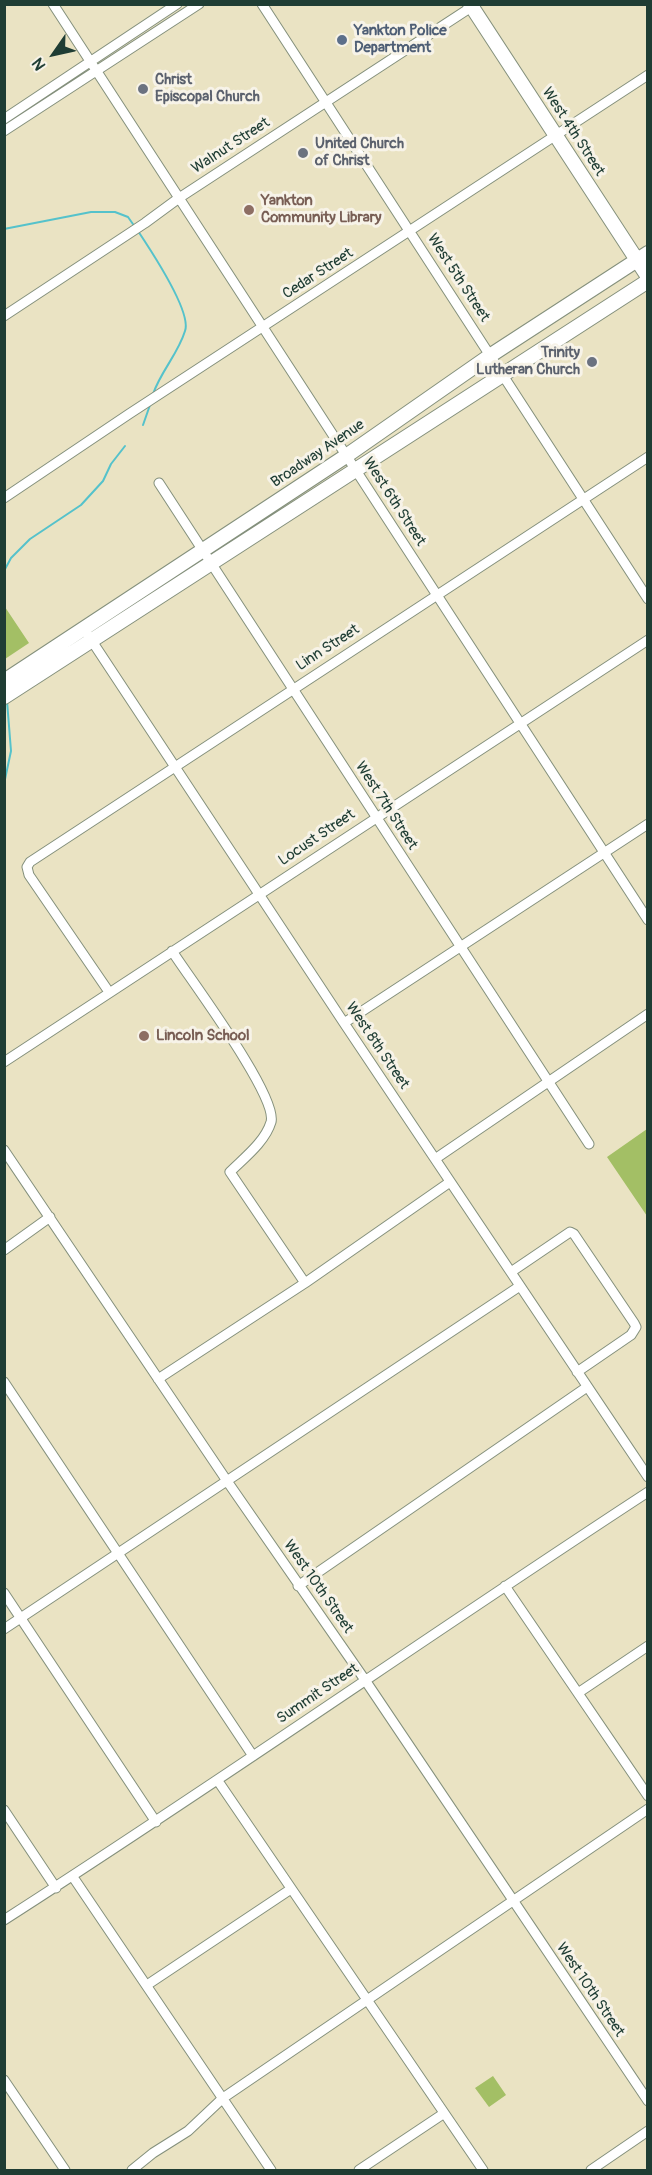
<!DOCTYPE html>
<style>
body{margin:0}
#map{position:relative;width:652px;height:2175px;overflow:hidden;background:#eae3c3;font-family:Pangolin,sans-serif}
canvas{display:block}
.frame{position:absolute;inset:0;border:6px solid #1f3d34;pointer-events:none}
.north{position:absolute;left:24px;top:24px;width:60px;height:60px;-webkit-text-stroke:4px #f7f3e8;paint-order:stroke;rotate:236deg;font-size:16px;font-weight:700;line-height:24px;text-align:center;color:#1f3d34}
.north::after{content:'';display:block;margin:auto;width:21px;height:27px;background:#1f3d34;clip-path:polygon(50% 0,100% 100%,50% 72%,0 100%)}
</style>
<div id="map">
<canvas width="652" height="2175"></canvas>
<div class="frame"></div>
<div class="north">N</div>
</div>
<script>
const g = document.querySelector('canvas').getContext('2d');
g.lineJoin = 'round';
function fill(path, color) { g.fillStyle = color; g.fill(path, 'evenodd'); }
function strokePath(path, color, width, dash) { g.strokeStyle = color; g.lineWidth = width; g.lineCap = dash ? 'butt' : 'round'; g.setLineDash(dash || []); g.stroke(path); }
function write(font, color, halo, rows, align = 'center') {
  g.font = font + ' Pangolin,sans-serif'; g.lineWidth = 6; g.setLineDash([]); g.textBaseline = 'middle'; g.strokeStyle = halo; g.fillStyle = color; for (const [text, x, y, turn = 0] of rows) {
    g.save(); g.translate(x, y); g.rotate((+turn || 0) * Math.PI / 180); g.textAlign = isNaN(turn) ? turn : align; if (halo) g.strokeText(text, 0, 0); g.fillText(text, 0, 0); g.restore();
  }
}
fill(new Path2D(`
 M5,607l24,36 -24,16h-1z
 M647,1129v87l-40,-59z
 M493,2076l13,19 -17,12 -14,-19z`), '#a3bf65');
strokePath(new Path2D(`
 M4,229l87,-17h24l13,5 7,10
 M138,231c12,18 54,81 47,100 -7,23 -24,40 -32,63
 M143,425l7,-20
 M4,571l7,-13 19,-19 51,-34 22,-24 8,-17 14,-18
 M4,784l7,-33 -4,-50`), '#55c2cb', 2);
const minor = new Path2D(`
 M53,4l595,916
 M262,4l386,595
 M4,119l173,-115
 M4,131l195,-127
 M4,316l141,-93 34,-25 297,-194
 M159,483l430,661
 M4,498l125,-84 519,-339
 M84,629l260,394 304,454
 M172,951c18,28 106,145 99,171 -6,20 -27,36 -41,50l75,111
 M109,992l-80,-117 -2,-8 3,-5 618,-405
 M344,1023l304,-199
 M4,1062l644,-422
 M4,1150l223,331 138,199 283,421
 M435,1159l213,-145
 M4,1250l46,-33
 M511,1272l59,-40 4,2 60,89 2,4 -5,8 -54,37
 M158,1379l147,-96 145,-101
 M4,1382l249,374
 M298,1586l289,-199
 M505,1586l143,210
 M4,1593l152,229
 M4,1629l516,-343
 M578,1693l70,-47
 M218,1781l265,389
 M4,1810l52,78
 M73,1877l198,293
 M4,1920c217,-139 428,-287 644,-428
 M147,1985l144,-96
 M4,2080l61,90
 M132,2170l21,-17 35,-22 35,-33 425,-289
 M359,2170l84,-56
 M591,2170l57,-39`);
const highway = new Path2D(`
 M470,4l178,273
 M4,681l342,-225 145,-101 157,-102
 M4,697l644,-416`);
strokePath(minor, '#84907c', 11);
strokePath(highway, '#84907c', 16);
strokePath(minor, '#fff', 9);
strokePath(highway, '#fff', 14);
for (const [x, y, r, color] of [
 [342,40,6,"#5c6f8a"],
 [143,89,6,"#6b7280"],
 [303,153,6,"#6b7280"],
 [249,210,6,"#8d6e63"],
 [592,362,6,"#6b7280"],
 [144,1036,6,"#8d6e63"]
]) { const dot = new Path2D(); dot.arc(x, y, r, 0, 2 * Math.PI); g.fillStyle = color; g.fill(dot); strokePath(dot, '#f7f3e8', 2); }
write('bold 15px', '#4e5e75', '#f7f3e8', [
 ["Yankton Police",354,31],
 ["Department",354,48]
], 'left');
write('bold 15px', '#5b616d', '#f7f3e8', [
 ["Christ",155,80],
 ["Episcopal Church",155,97],
 ["United Church",315,144],
 ["of Christ",315,161],
 ["Trinity",580,353,"right"],
 ["Lutheran Church",580,370,"right"]
], 'left');
write('15px', '#1f3d34', '#f7f3e8', [
 ["West 4th Street",573,132,57],
 ["Walnut Street",231,146,-33],
 ["Cedar Street",318,274,-33],
 ["West 5th Street",458,278,57],
 ["Broadway Avenue",318,454,-34],
 ["West 6th Street",394,502,57],
 ["Linn Street",328,648,-33],
 ["West 7th Street",386,806,57],
 ["Locust Street",317,838,-34],
 ["West 8th Street",377,1046,56],
 ["West 10th Street",318,1587,55],
 ["Summit Street",318,1694,-34],
 ["West 10th Street",590,1990,56]
]);
write('bold 15px', '#785e54', '#f7f3e8', [
 ["Yankton",261,201],
 ["Community Library",261,218],
 ["Lincoln School",156,1036]
], 'left');
</script>
